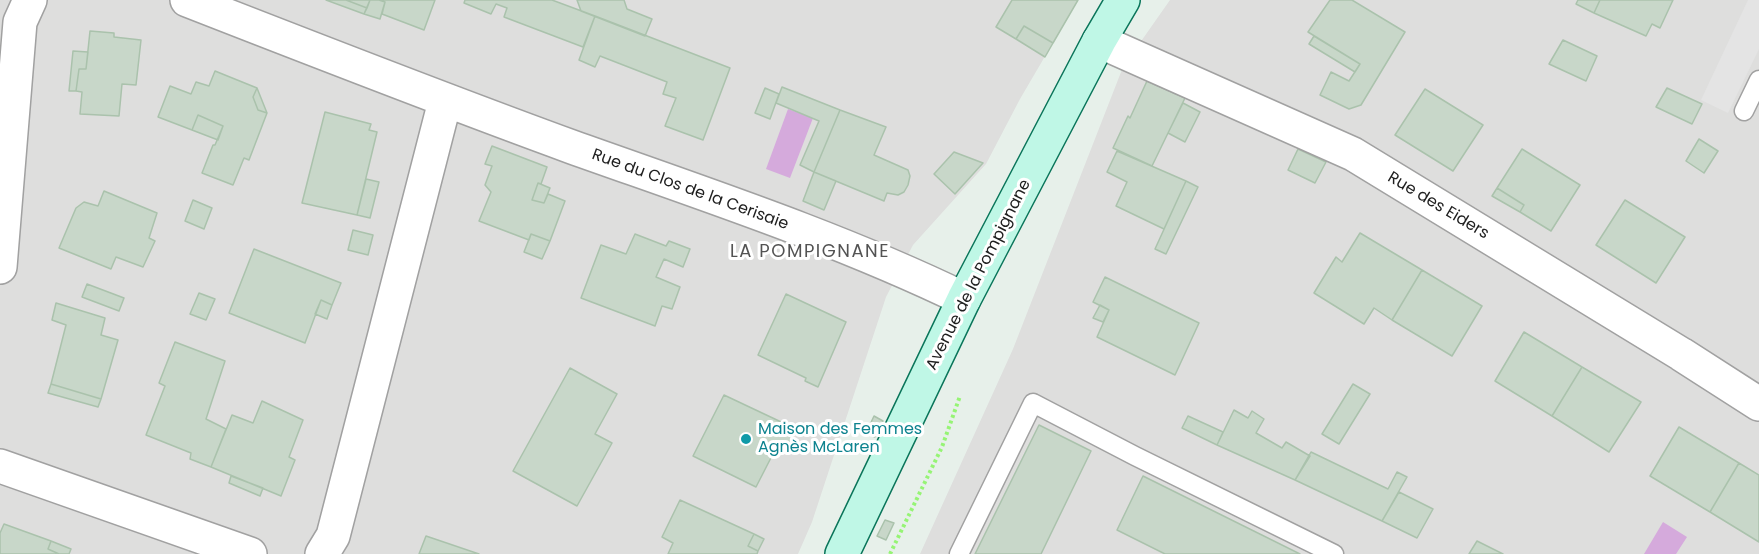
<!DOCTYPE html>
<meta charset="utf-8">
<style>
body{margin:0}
canvas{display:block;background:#e7f0ea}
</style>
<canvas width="1759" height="554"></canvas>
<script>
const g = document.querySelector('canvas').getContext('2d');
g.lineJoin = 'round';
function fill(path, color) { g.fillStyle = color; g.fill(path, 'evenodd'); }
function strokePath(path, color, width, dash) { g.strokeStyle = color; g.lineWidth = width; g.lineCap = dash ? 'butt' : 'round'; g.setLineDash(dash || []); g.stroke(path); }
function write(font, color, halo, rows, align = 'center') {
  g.font = font + ' Poppins,sans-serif'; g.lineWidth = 6; g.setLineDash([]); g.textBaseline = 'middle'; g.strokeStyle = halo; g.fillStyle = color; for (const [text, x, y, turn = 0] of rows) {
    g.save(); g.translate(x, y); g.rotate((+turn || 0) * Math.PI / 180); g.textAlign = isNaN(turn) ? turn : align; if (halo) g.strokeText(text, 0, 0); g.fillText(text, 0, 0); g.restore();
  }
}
fill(new Path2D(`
 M0,0h1078l-58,99 -34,65 -73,81 -27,52 -74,225 -14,32h-798z
 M1170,0h589v554h-839l93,-205 110,-282z`), '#dededd');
fill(new Path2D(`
 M1748,0h11v49l-31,64 -27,-13z`), '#e4e4e4');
fill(new Path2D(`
 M788,109l25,9 -23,60 -24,-9z
 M1663,522l24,15 -11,17h-32z`), '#d5aadc');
const building = new Path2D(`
 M326,0h20l21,8 -3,6z
 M346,0h24l-3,8z
 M370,0h9l6,2 -5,17 -16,-5z
 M379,0h56l-11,30 -42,-16 3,-12z
 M465,0h87l43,16 -12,31 -79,-30 3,-9 -11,-4 -5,10 -27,-11z
 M577,0h47l3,9 25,10 -7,17 -64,-25z
 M1012,0h66l-25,43 -29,-17 -8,13 -20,-12z
 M1330,0h22l53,32 -44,73 -12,4 -29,-14 11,-23 18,9 11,-17 -52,-32z
 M1578,0h22l-6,13 -18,-9z
 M1600,0h73l-13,28 -8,-4 -6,12 -52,-23z
 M595,16l135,52 -27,72 -38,-14 11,-28 -13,-4 4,-12 -67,-26 -5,11 -16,-7z
 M1024,26l29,17 -8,14 -29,-18z
 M90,31l24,2v4l27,3 -5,45 -14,-1 -3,32 -39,-2 2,-22 -6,-1 3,-22h7z
 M1314,36l46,28 -5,8 -46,-28z
 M1563,40l34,16 -11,25 -37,-17z
 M73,51l15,1 -2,17h-7l-3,22h-7z
 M215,71l42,17 -4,9 5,13 9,3 -18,47 -5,-2 -11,27 -31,-12 11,-28h2l8,-19 -25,-11 -6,15 -34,-13 12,-31 21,8 5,-12 13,4z
 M1147,81l38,17 -33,68 -39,-18 15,-32 2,2z
 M782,87l58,23 -26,62 -14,-7 19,-44 -43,-18z
 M257,88l10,25 -9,-3 -5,-13z
 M765,88l14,6 -9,25 -15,-6z
 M1667,88l35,16 -10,20 -36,-17z
 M1425,89l58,36 -30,46 -58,-36z
 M1183,103l17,9 -15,30 -17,-9z
 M840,110l46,17 -12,28 34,15 2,6 -2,9 -4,7 -6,3 -11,-2 -3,8 -70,-29z
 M325,112l46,12 -2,6 8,2 -20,83 -55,-12z
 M198,115l25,11 -5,14 -26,-10z
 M1699,139l19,12 -14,22 -18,-12z
 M492,146l55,21 -6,17 -3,-1 -6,17 12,3 4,-9 17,7 -15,40 -19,-7 -2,6 -50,-19 12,-29 -6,-7 7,-19 -7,-2z
 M1298,149l28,13 -11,21 -27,-13z
 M1522,149l58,36 -29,46 -31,-19 4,-7 -27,-17z
 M1117,151l69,30 -22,48 -48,-23 11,-24 -20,-10z
 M954,152l29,11 -28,31 -21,-20z
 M814,172l22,9 -12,29 -21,-9z
 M366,179l13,3 -9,36 -13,-3z
 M1186,181l12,6 -32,67 -11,-5z
 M538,183l12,5 -6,15 -12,-3z
 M1497,188l27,17 -4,7 -28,-16z
 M104,191l53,22 -8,25 6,3 -12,26 -27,-10 -5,12 -52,-21 17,-40 8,-6 14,4z
 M193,200l19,8 -8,21 -19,-8z
 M1625,200l60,37 -29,46 -60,-38z
 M353,230l20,5 -5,20 -20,-5z
 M1360,233l62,37 -30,50 -18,-12 -10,16 -50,-31 22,-36 6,5z
 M531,234l19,7 -8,18 -18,-7z
 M635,234l31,12 3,-5 21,8 -7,18 -19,-8 -8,18 24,10 -8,22 -10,-3 -7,20 -74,-28 20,-53 25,9z
 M254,249l87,34 -9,22 -11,-5 -16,43 -76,-30z
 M1422,270l60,36 -30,50 -60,-36z
 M1105,277l94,46 -24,52 -78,-38 12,-27 -16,-8z
 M87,284l37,14 -5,13 -37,-14z
 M199,293l16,6 -9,21 -16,-6z
 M786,294l60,28 -28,65 -13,-6 1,-3 -48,-23z
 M321,300l11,5 -5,14 -12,-5z
 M56,303l49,15 -4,17 17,5 -17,59 -50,-15 15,-59 -14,-5z
 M1100,305l9,5 -6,12 -10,-4z
 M1524,332l58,35 -30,49 -57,-35z
 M175,342l50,19 -19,58 20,10 -15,38 -21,-8 1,-6 -45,-18 19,-49 -6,-3z
 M1582,367l59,35 -32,50 -57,-36z
 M570,368l47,26 -22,40 17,9 -35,63 -64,-35z
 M51,384l50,15 -3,8 -50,-14z
 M1353,384l17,10 -31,50 -17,-10z
 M724,395l72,34 -11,24 -9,-5 -20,39 -63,-31z
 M262,401l41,19 -14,37 6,3 -14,36 -70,-29 21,-52 21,8z
 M1234,410l14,8 4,-7 12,8 -8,14 26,15 4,-6 24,14 -15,24 -78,-35z
 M874,416l9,5 -8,16 -9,-4z
 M1188,416l35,16 -6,13 -35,-17z
 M1039,425l52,26 -50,103h-66z
 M1679,427l60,36 -29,49 -60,-36z
 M1311,452l77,37 9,-17 10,5 -25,44 -87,-41z
 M1739,463l20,12v67l-49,-30z
 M231,476l32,12 -3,8 -31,-13z
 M1143,476l157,78h-135l-48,-24z
 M1399,492l34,17 -16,29 -35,-17z
 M680,500l74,34 -6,12 10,5 -1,3h-89l5,-11 -11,-6z
 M885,520l9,3 -8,17 -9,-4z
 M4,524l47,17 -3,8 11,5h-59v-21z
 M754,534l10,5 -6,12 -10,-5z
 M426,536l53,18h-60z
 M51,541l20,8 -2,5h-10l-11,-5z
 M1477,541l26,13h-34z`);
fill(building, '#c8d7c9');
strokePath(building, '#aac2ac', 1.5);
const lane = new Path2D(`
 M1744,111l15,-31
 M959,554l74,-151 102,53 199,98`);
const street = new Path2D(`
 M187,0c128,50 256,100 385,147 132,47 266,91 392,152
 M1099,41l254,113 328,200 78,50
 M0,267l20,-245 10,-22
 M0,466l250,88
 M322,554l11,-18 112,-435`);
const secondary = new Path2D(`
 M842,554l122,-255 135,-258 24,-41`);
strokePath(lane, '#a1a1a1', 21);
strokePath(street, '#a1a1a1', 36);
strokePath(secondary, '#0a755a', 36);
strokePath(new Path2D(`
 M890,554l52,-107 18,-51`), '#96f475', 4, [3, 3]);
strokePath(lane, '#fff', 18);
strokePath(street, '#fff', 33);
strokePath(secondary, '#bff7e6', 33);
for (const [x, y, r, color] of [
 [746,439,6,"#0f9aa8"]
]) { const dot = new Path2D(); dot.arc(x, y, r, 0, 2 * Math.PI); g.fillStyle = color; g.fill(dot); strokePath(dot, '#fff', 2); }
write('16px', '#202020', '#fff', [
 ["Rue du Clos de la Cerisaie",690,190,20],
 ["Rue des Eiders",1438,206,31],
 ["Avenue de la Pompignane",979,275,-63]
]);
write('16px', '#0d838f', '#fff', [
 ["Maison des Femmes",758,430],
 ["Agnès McLaren",758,448]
], 'left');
g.letterSpacing = '1.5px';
write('18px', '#535353', '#fff', [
 ["LA POMPIGNANE",810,252]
]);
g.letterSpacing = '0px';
</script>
